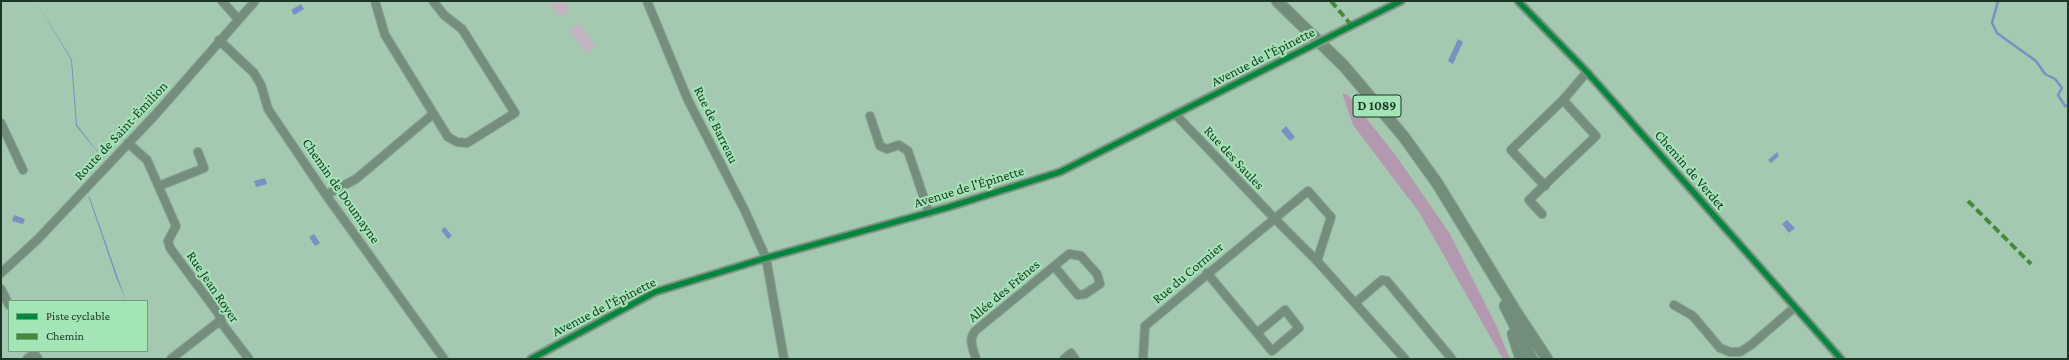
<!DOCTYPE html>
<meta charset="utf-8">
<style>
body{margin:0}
#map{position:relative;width:2069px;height:360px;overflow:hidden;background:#a5c9b0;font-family:"Crimson Pro",serif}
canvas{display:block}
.frame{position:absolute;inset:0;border:2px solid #1b3624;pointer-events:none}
.legend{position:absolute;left:8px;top:300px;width:140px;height:52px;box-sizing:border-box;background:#a3e5b6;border:1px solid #6d9f7c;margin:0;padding:5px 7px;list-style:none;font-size:12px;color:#1b3624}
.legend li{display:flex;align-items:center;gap:8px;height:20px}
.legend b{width:20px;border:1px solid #6d9f7c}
</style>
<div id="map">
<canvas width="2069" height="360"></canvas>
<div class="frame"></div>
<ul class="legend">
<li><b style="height:5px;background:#00873e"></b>Piste cyclable</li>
<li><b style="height:5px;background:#438b3b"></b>Chemin</li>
</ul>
</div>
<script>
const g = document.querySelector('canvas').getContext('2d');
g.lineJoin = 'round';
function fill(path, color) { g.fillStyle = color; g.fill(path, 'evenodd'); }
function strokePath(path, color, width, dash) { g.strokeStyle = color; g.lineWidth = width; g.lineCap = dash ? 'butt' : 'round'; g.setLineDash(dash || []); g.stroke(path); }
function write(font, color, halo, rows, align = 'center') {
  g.font = font + ' "Crimson Pro",serif'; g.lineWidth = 4; g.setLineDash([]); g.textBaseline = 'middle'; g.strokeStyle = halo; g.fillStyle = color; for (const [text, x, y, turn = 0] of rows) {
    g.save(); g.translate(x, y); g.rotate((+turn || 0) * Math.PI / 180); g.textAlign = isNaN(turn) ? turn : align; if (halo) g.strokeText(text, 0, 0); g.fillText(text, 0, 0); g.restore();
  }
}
fill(new Path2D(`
 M548,1h16l6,8 -10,8z
 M580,23l16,23 -10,7 -16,-22z`), '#c2b4c1');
fill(new Path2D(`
 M1342,93l6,2 49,62 53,77 47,93 13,32h-7l-84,-147 -66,-87z`), '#b299af');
fill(new Path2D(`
 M36,1l36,59 5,65 27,35 -28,-34 -5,-66z
 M301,4l3,5 -10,6 -3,-5z
 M1458,39l5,3 -10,22 -5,-3z
 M1286,126l9,11 -5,4 -9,-10z
 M1777,152l2,4 -8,7 -3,-3z
 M265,178l2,6 -11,3 -2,-6z
 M88,195l2,3 36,103 -10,-24z
 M14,215l11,4 -2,5 -11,-3z
 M1787,220l8,8 -6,5 -7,-9z
 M445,227l7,9 -4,3 -7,-9z
 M314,234l6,9 -5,3 -6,-9z`), '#7a90c2');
strokePath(new Path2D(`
 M1998,1l-6,22 5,10 39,28 9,13 10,5 7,9 -4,7 7,11 3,-1`), '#7a90c2', 2.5);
const minor = new Path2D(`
 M222,1l16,18
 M375,1l10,34 63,102 9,5 10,1 48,-30 -53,-84 -18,-14 -11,-14
 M647,1l41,99 57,111 21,47 18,101
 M1518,1l69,71 254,287
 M1347,28l54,-27
 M219,40l35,33 7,12 7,24 58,86 118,164
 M1176,115l98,103 43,43 88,98
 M870,116l10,30 7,3 12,-4 9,6 21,62
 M1,123l22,47
 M128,143l19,17 29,66 -8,15 2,7 48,65 5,12 26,34
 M159,186l45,-18 -6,-16
 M1545,186l-34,-36 52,-50 24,-28
 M326,195l30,-16 77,-65
 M1542,214l-13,-14 67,-64 -33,-36
 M1,273l37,-34 118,-125 99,-113
 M1207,273l65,78 27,-23 -14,-18 -28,23
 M1,289l8,16
 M1355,303l27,-23 5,1 65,78
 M1674,305l19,11 27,32 10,4h10l11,-7 44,-38
 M33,351l5,8
 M27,359l7,-6
 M171,359l50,-39
 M531,359l124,-67 111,-34 183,-51 111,-35 247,-124
 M976,359c-3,-11 -8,-19 -1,-28l94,-77 12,2 16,18 3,10 -15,10 -7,1 -24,-29
 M1064,359l7,-6 4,6
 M1143,359l2,-33 163,-135 23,26 -14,44`);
const highway = new Path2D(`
 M1277,1l67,65 60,71 33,46 79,129 31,47
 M1505,306l27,53
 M1513,334l8,25`);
strokePath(minor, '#89a692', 10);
strokePath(highway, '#89a692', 13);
strokePath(minor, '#758d7d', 8);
strokePath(highway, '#728d7a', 11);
const minorBridge = new Path2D(`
 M1307,48l40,-20`);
strokePath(minorBridge, '#89a692', 10, []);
strokePath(minorBridge, '#758d7d', 8);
strokePath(new Path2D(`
 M1331,1l21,25
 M1968,201l63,63`), '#438b3b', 4, [8, 4]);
strokePath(new Path2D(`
 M1518,1l69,71 254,287
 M531,359l124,-67 111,-34 183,-51 111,-35 341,-171`), '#00873e', 5);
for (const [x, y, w] of [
 [1377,106,48]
]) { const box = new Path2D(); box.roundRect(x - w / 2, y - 11, w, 22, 3); g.fillStyle = '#a3e5b6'; g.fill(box); strokePath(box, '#1b3624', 1); }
write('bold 13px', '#1b3624', null, [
 ["D 1089",1377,106]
]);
write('14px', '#1b3624', '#a3e5b6', [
 ["Avenue de l'Épinette",1263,57,-27],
 ["Rue de Barreau",716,125,64],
 ["Route de Saint-Émilion",121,131,-47],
 ["Rue des Saules",1234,158,47],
 ["Chemin de Verdet",1690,170,49],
 ["Avenue de l'Épinette",969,187,-17],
 ["Chemin de Doumayne",341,191,55],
 ["Rue du Cormier",1188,273,-40],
 ["Rue Jean Royer",213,287,56],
 ["Allée des Frênes",1004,291,-40],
 ["Avenue de l'Épinette",604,307,-27]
]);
</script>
